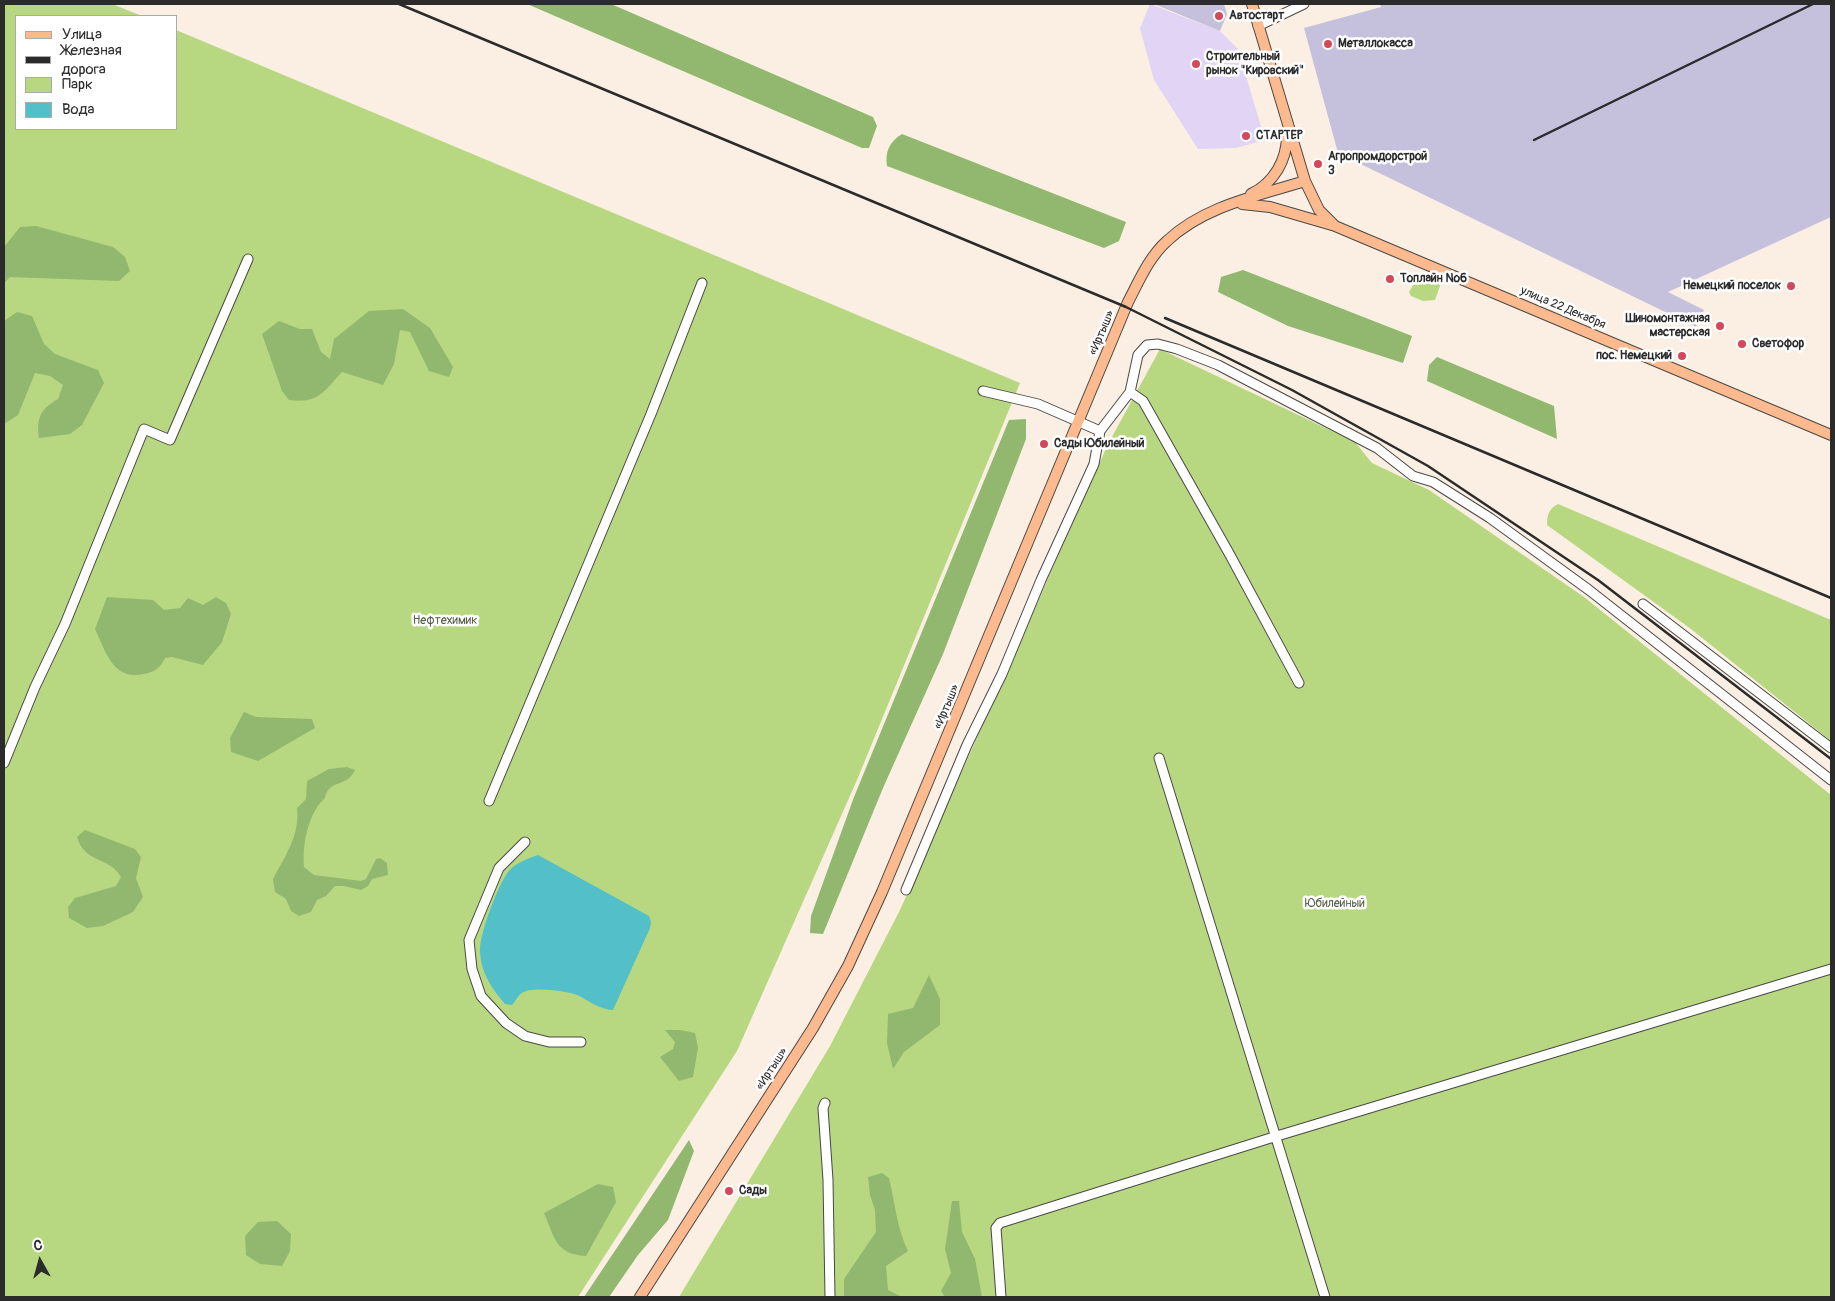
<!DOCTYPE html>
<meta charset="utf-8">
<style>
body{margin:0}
#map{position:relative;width:1835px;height:1301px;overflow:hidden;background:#faefe2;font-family:Pangolin,sans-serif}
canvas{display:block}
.frame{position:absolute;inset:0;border:5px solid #2b2b2b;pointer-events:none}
.legend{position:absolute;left:15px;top:15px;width:162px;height:115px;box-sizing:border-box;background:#fff;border:1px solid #aaa;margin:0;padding:6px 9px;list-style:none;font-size:15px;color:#2b2b2b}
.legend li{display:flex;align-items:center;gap:10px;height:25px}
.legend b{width:25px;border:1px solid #aaa}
.north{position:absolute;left:15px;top:1236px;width:50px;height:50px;-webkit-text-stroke:4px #fff;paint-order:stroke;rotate:353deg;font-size:14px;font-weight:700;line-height:20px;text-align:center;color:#2b2b2b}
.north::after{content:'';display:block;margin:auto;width:18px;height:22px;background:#2b2b2b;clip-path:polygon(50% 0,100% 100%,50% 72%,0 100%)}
</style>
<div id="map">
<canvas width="1835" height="1301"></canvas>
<div class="frame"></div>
<ul class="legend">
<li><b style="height:6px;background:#fcba8e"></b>Улица</li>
<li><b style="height:6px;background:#2b2b2b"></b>Железная дорога</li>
<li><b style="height:14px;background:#b7d880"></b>Парк</li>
<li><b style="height:14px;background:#52bfc9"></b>Вода</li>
</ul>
<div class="north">С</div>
</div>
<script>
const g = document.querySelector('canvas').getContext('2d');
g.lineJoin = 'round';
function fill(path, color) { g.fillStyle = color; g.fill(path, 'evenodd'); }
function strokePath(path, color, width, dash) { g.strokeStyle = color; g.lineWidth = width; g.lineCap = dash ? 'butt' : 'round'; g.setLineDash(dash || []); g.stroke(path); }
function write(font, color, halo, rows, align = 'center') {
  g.font = font + ' Pangolin,sans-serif'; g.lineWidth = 5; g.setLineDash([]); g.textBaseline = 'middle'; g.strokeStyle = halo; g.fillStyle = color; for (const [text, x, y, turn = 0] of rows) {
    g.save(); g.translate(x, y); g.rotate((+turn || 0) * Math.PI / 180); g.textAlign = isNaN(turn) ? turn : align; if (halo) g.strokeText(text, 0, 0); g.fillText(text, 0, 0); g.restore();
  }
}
fill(new Path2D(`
 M1150,4l70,27 18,18 27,91 -29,8 -38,1 -44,-69 -14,-52z`), '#e1d4f4');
fill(new Path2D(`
 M1154,4h70l3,10 -7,17z
 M1380,4h451v213l-163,75 36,18 -8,17 -358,-174 -34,-125 77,-21z`), '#c5c0db');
fill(new Path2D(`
 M4,4h108l30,12h-126v113h160v-99l844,353 -163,397 -120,271 -159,246h-574z
 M1425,276l10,1 5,9 -5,14 -12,1 -12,-5 -2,-4 6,-10z
 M1160,349l195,93 17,21 57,27 155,107 247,198v502h-1152l151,-251 70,-136 208,-466z
 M1558,504l273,116v121l-140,-112 -144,-104c0,-11 2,-16 11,-21z`), '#b7d880');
fill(new Path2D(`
 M527,4h84l262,113 4,9 -8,22h-7z
 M902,134l224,88 -7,19 -15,7 -217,-82c-2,-14 2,-24 15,-32z
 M36,226l77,21 12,10 5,14 -11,10 -109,-4 -6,6v-36l16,-20z
 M1243,270l169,66 -9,27 -115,-37 -70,-34 3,-15z
 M403,309l27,19 23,39 -4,10 -20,-6 -19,-39 -10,-2 -6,34 -11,21 -41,-13c-18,19 -23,32 -53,28l-7,-9 -20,-57 17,-13 21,8h12l9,23 9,7 4,-20 35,-28z
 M17,312l15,4 12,28 11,10 43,16 6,13 -22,42 -12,9 -31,4c-3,-21 2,-29 19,-39l5,-14 -13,-9 -15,-3 -17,42 -14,9v-103z
 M1437,357l117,49 3,33 -130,-58 2,-16z
 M1026,419v20l-83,215 -60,134 -60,146 -13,-1 1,-17 43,-119 155,-377z
 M107,597l46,3 11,10 16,-2 8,-10 15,7 13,-8 10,6 5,11 -9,28 -19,23 -31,-8 -7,1c-5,10 -10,14 -21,16 -31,7 -38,-22 -49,-45z
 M244,712l12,5 56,2 3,9 -57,33 -27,-9 -1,-14z
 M347,767l8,3c-8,18 -27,9 -30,28 -17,15 -23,47 -21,69l10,8 47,6 5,-2 10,-20 4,-1 7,5 1,12 -16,4 -4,7 -7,4 -17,-4h-9l-9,10 -9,4 -6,12 -12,4 -8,-5 -5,-12 -11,-7 -2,-13c12,-23 27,-43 24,-71l9,-9 1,-18 22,-12z
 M85,830l50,19 6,8 -5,21 7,19 -10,15 -30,14 -16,2 -18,-10 -1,-11 7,-9 41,-12 5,-9c-12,-21 -36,-13 -44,-40z
 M929,975l11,24v26l-36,27 -11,17 -6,-26 1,-29 25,-6z
 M665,1030h16l14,3 3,15 -5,29 -14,4 -19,-24 13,-8 2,-7z
 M689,1140l5,11 -26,69 -30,35 -29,42h-25z
 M882,1173l7,5c6,25 8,51 19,73l-22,15 2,24 14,7h-58v-18l32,-47 -1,-22 -5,-15 -2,-18z
 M598,1184l15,3 3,15 -30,54c-31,-2 -31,-18 -42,-43z
 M952,1201h7l3,31 13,27 7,38h-37l-4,-6 10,-18 -6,-24z
 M277,1221l14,13 -1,17 -8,15 -22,-2 -14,-9 -1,-19 13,-14z`), '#91b86e');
fill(new Path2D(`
 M538,855l111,61 2,6 -1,6 -37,82c-13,0 -25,-10 -36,-15 -10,-4 -46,-9 -55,-2 -4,2 -7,9 -10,12l-7,-1c-13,-15 -24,-31 -25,-52 -1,-17 17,-65 28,-80 7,-9 19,-13 30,-17z`), '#52bfc9');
const minor = new Path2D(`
 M1258,26l46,-22
 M983,391l55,13 62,27
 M1130,392l13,9 87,154 69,128
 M1643,604l188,144
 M1159,758l166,539
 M4,763l31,-76 30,-63 79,-195 26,11 78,-181
 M489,801l162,-387 51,-131
 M525,842l-26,26 -30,72 3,29 9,27 25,27 19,13 24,6h32
 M906,890l61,-145 35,-71 39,-94 53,-116 6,-33 30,-39 8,-37 9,-10 11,-1 19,5 41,16 159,83 36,28 20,6 57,36 99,72 242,190
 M825,1103l-2,5 5,72 2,117
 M1001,1297l-5,-69 4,-5 277,-87 554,-167`);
const major = new Path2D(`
 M1252,4l53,177 14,29 16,16 496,209
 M1251,194c23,-11 36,-34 36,-59
 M1242,204l28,3 62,18
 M640,1297l173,-269 35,-62 34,-74 246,-590c11,-21 21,-45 39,-61 37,-35 90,-45 138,-60`);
strokePath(minor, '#4a4846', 11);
strokePath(major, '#4a4846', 12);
strokePath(minor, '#fff', 9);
strokePath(major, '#fcba8e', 10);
strokePath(new Path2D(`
 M399,4l727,303 166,83 136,76 170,114 233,179
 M1534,140l279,-136
 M1165,318l666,280`), '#2b2b2b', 2.5);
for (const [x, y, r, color] of [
 [1219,16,5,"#d1495b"],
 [1328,44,5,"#d1495b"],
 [1196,64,5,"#d1495b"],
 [1246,136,5,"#d1495b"],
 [1318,164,5,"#d1495b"],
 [1390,279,5,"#d1495b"],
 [1791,286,5,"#d1495b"],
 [1720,326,5,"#d1495b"],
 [1742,344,5,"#d1495b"],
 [1682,356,5,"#d1495b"],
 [1044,444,5,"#d1495b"],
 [729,1191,5,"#d1495b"]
]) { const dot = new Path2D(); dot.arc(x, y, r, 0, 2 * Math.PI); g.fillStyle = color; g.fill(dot); strokePath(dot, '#fff', 2); }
write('bold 12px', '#2b2b2b', '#fff', [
 ["Автостарт",1229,16],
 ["Металлокасса",1338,44],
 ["Строительный",1206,57],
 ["рынок \"Кировский\"",1206,71],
 ["СТАРТЕР",1256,136],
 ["Агропромдорстрой",1328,157],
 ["3",1328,171],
 ["Топлайн №6",1400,279],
 ["Немецкий поселок",1781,286,"right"],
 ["Шиномонтажная",1710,319,"right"],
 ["мастерская",1710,333,"right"],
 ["Светофор",1752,344],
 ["пос. Немецкий",1672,356,"right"],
 ["Сады Юбилейный",1054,444],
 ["Сады",739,1191]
], 'left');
write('12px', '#2b2b2b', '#fff', [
 ["улица 22 Декабря",1563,308,23],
 ["«Иртыш»",1102,333,-67],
 ["«Иртыш»",947,707,-67],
 ["«Иртыш»",772,1069,-57]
]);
write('12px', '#555f44', '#fff', [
 ["Нефтехимик",445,621],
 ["Юбилейный",1335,904]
]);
</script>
